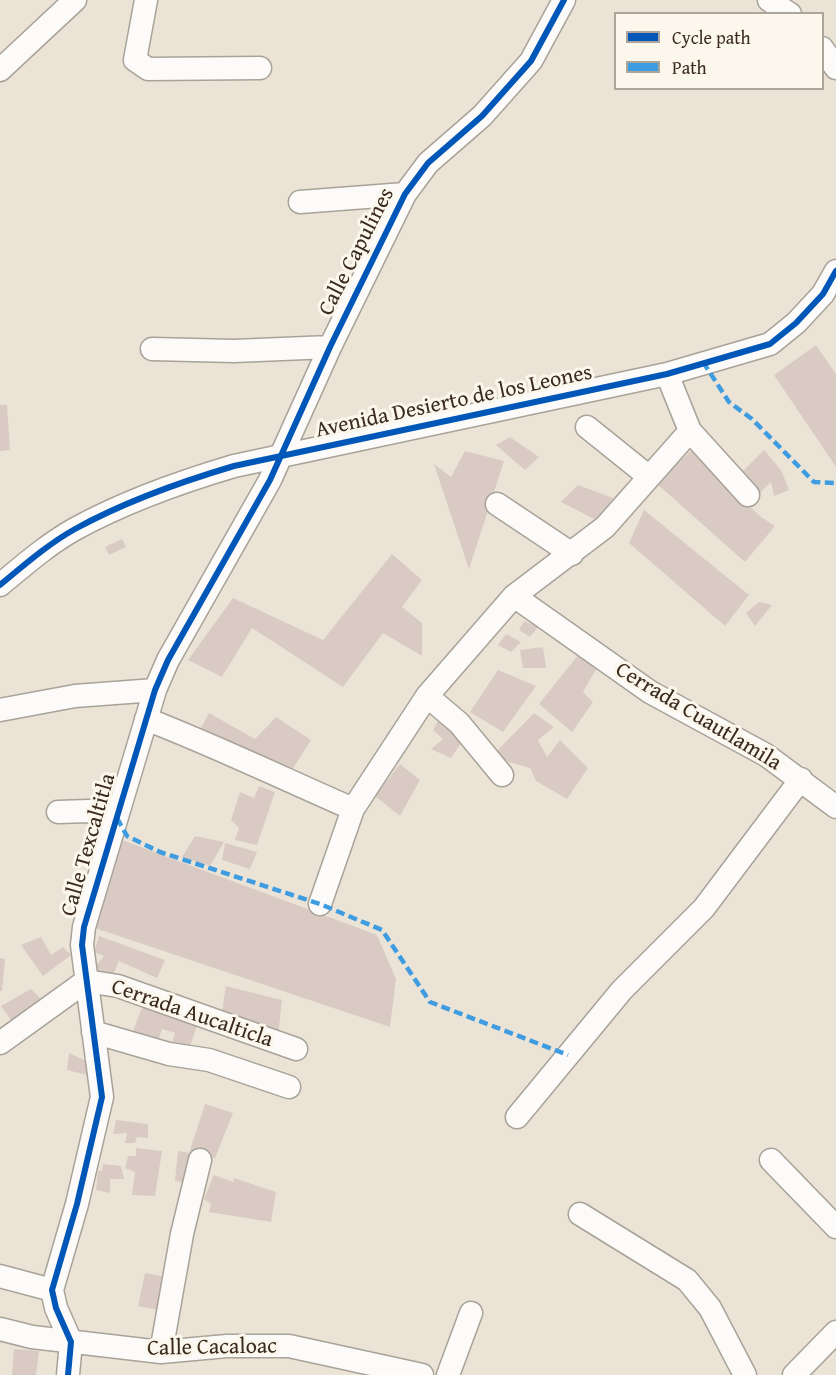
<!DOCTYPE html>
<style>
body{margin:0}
#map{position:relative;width:836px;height:1375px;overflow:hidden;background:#ebe4d6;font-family:"Gentium Book Plus",serif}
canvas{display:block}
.legend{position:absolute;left:614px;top:12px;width:210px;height:78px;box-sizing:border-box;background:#fbf7ec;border:2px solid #aea59a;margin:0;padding:8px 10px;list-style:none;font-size:18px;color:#3b2a1e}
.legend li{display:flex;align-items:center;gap:12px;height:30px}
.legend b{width:30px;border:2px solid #aea59a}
</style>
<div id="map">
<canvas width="836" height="1375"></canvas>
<ul class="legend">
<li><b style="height:8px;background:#0057b8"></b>Cycle path</li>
<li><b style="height:8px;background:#3f9ce0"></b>Path</li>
</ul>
</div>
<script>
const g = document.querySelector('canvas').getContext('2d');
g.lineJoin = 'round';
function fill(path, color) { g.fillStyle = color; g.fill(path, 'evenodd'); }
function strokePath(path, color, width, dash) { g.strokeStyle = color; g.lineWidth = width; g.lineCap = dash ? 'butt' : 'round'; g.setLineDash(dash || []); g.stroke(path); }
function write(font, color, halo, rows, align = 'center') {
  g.font = font + ' "Gentium Book Plus",serif'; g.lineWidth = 6; g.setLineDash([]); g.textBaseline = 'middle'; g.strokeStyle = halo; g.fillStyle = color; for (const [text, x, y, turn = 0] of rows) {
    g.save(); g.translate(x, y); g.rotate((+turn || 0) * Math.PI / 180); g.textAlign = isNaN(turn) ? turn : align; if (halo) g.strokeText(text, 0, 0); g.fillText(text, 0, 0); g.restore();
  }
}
fill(new Path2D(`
 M816,345l20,29v93l-62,-92z
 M0,405h7l3,45 -10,1z
 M510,437l29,20 -14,13 -29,-25z
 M764,450l17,20 8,20 -15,6 -3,-14 -16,16 -19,-20z
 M465,451l39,10 -35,108 -35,-105 17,13z
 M691,451l70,66 14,9 -30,36 -89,-79z
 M578,485l35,13 -13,24 -39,-20z
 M644,510l105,85 -24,31 -96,-83z
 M122,539l4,8 -17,8 -4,-8z
 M392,554l30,26 -20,27 20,16v33l-39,-23 -40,54 -91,-59 -30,49 -34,-17 45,-62 90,42z
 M759,602l13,3 -17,21 -9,-13z
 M524,621l14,6 -8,10 -11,-7z
 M506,634l15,8 -10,10 -13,-7z
 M543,647l3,21h-23l-3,-18z
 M579,654l19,12 -15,26 10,10 -21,30 -33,-28z
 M498,670l38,16 -33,46 -33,-20z
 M209,713l46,26 21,-22 35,23 -24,38 -87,-48z
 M534,713l20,14 -16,13 9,17 13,-17 28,28 -21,31 -31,-18 -6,-13 -39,-11z
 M438,721l27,16 -14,21 -20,-9 12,-10 -10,-9z
 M400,764l20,16 -20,36 -25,-20z
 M259,786l16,6 -18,53 -22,-5 4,-12 -8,-8 9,-28 14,6z
 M195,836l29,6 -14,24 -28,-9z
 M122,840l255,95 19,44 -6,48 -298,-100z
 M225,843l32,9 -7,17 -28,-9z
 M99,936l66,24 -8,18 -38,-17 -7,17 -20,-7 12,-15 -10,-4z
 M41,937l10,18 12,-8 8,8 -28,21 -22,-31z
 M0,958l5,1 -3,32h-2z
 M226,986l56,14 -4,37 -57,-20z
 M31,989l10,10 -28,24 -12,-17z
 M143,1005l55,18 -11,32 -18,-4 6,-18 -13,-4 -6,19 -25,-11z
 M69,1053l17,8 5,15 -24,-6z
 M205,1104l28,9 -18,45 -17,-4 -8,30 -15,-3 3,-30 11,2z
 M116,1120l32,4v14l-11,-1 -2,6h-10l2,-10 -14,1z
 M136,1148l26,3 -7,45 -23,-1 3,-23 -10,-4 3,-12h8z
 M103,1164l18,2 3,13h-14v14l-14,-3 2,-19h4z
 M214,1175l19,7 1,-4 42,14 -5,30 -62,-10 2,-8 -7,-5z
 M145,1273l25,5 -6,33 -26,-5z
 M14,1349l25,2 -3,24h-24z`), '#d9cbc4');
const minor = new Path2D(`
 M146,0l-11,60 13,9 112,-1
 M769,0l21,14
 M822,48l14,20
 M0,70l75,-70
 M300,202l105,-8
 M152,349l82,2 96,-4
 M667,374l23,57 58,64
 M587,427l61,49
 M497,504l75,50
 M0,585c23,-19 48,-41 75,-56 49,-27 105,-47 159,-63l433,-92 103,-30 26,-21 27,-29 13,-23
 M514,596l136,96 116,63 70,52
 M427,696l32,27 43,52
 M0,710l75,-14 80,-6
 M146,719c70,27 138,60 207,90
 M58,812l31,-1 27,5
 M320,904l33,-95 74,-113 87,-100 91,-69 85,-96
 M93,1032l76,22 40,6 80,27
 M0,1043l86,-62 32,5 178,63
 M517,1117l105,-127 82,-82 97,-129
 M771,1160l65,67
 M580,1214l107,66 23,28 35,67
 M0,1276l52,14
 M0,1329l32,8 129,15 66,-6h62l133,29
 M161,1352l21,-118 18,-74
 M68,1375l3,-33 -15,-34 -4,-18 25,-86 25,-107 -20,-152 2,-18 71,-237 13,-30 102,-180 60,-133 75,-153 23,-31 54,-47 49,-55 33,-61
 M448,1375l23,-62
 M794,1375l42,-43`);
strokePath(minor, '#a8a298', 25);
strokePath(minor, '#fcfbf9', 22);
strokePath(new Path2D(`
 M703,362l26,40 23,17 62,63 22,1
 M117,818l10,18 33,16 160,52 62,26 48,72 138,53`), '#3f9ce0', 4.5, [9, 4.5]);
strokePath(new Path2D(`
 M0,585c23,-19 48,-41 75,-56 49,-27 105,-47 159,-63l433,-92 103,-30 26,-21 27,-29 13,-23
 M68,1375l3,-33 -15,-34 -4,-18 25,-86 25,-107 -20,-152 2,-18 71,-237 13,-30 102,-180 60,-133 75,-153 23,-31 54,-47 49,-55 33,-61`), '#0057b8', 6);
write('22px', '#3b2a1e', '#fbf7ec', [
 ["Calle Capulines",357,252,-63],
 ["Avenida Desierto de los Leones",454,402,-12],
 ["Cerrada Cuautlamila",698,717,31],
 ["Calle Texcaltitla",89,845,-74],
 ["Cerrada Aucalticla",192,1014,19],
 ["Calle Cacaloac",212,1348,-1]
]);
</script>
